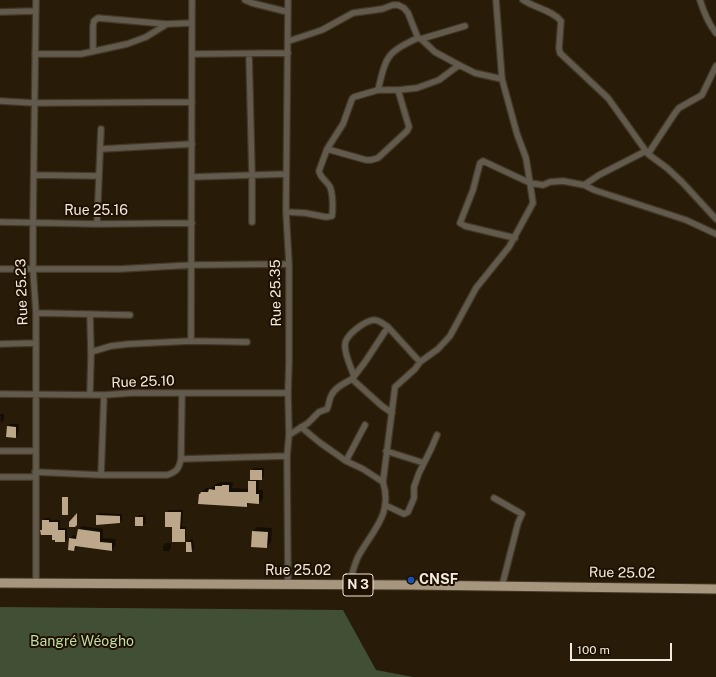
<!DOCTYPE html>
<meta charset="utf-8">
<style>
body{margin:0}
#map{position:relative;width:716px;height:677px;overflow:hidden;background:#281b08;font-family:"Public Sans",sans-serif}
canvas{display:block}
.scale{position:absolute;left:570px;top:643px;width:102px;height:18px;box-sizing:border-box;border:2px solid #f3eade;border-top:0;padding-left:5px;font-size:12px;line-height:14px;white-space:nowrap;color:#f3eade;-webkit-text-stroke:3px #1e1102;paint-order:stroke}
</style>
<div id="map">
<canvas width="716" height="677"></canvas>
<div class="scale">100 m</div>
</div>
<script>
const g = document.querySelector('canvas').getContext('2d');
g.lineJoin = 'round';
function fill(path, color) { g.fillStyle = color; g.fill(path, 'evenodd'); }
function strokePath(path, color, width, dash) { g.strokeStyle = color; g.lineWidth = width; g.lineCap = dash ? 'butt' : 'round'; g.setLineDash(dash || []); g.stroke(path); }
function write(font, color, halo, rows, align = 'center') {
  g.font = font + ' "Public Sans",sans-serif'; g.lineWidth = 4; g.setLineDash([]); g.textBaseline = 'middle'; g.strokeStyle = halo; g.fillStyle = color; for (const [text, x, y, turn = 0] of rows) {
    g.save(); g.translate(x, y); g.rotate((+turn || 0) * Math.PI / 180); g.textAlign = isNaN(turn) ? turn : align; if (halo) g.strokeText(text, 0, 0); g.fillText(text, 0, 0); g.restore();
  }
}
fill(new Path2D(`
 M0,607l343,3 33,60 37,7h-413z`), '#414f34');
fill(new Path2D(`
 M0,414h4v6l-3,3z
 M10,424h9l-1,10 -2,3 -8,-10z
 M254,468h10v8l-3,3h-2v11h4v9l-4,4h-9l-4,3 -44,-14 4,-4h5l9,-6h13l-1,6 17,1v-7l2,-3v-8z
 M64,497h4v17l-5,-16z
 M169,510h14l-1,17h4v11l-2,3 -11,-15 -7,-13z
 M100,513l22,1v6l-3,2 -22,-7z
 M139,515h6l1,8 -3,2 -7,-7z
 M45,518h5v2h10v8h7v11l-2,2 -12,-7 -11,-4 1,-2v-8z
 M82,526l21,3v9l13,1 -1,7 -3,4 -34,-4 -4,4 -4,-11 3,-4 5,1v-6z
 M257,527l15,1 -1,14 -4,5 -15,-15z
 M193,539l1,10 -3,2 -4,-9 3,-2z
 M166,543h5v5l-2,3h-6v-5z`), '#0007');
fill(new Path2D(`
 M7,426l9,1v11l-10,-1z
 M250,470h12v10h-12z
 M248,481h8v13h3v10l-12,-1v4l-49,-3 1,-10h1l1,-2h7l1,-3 6,1v-4h7v-1h7v7h19z
 M62,497h6v18h-6z
 M165,512h16l-1,17h5v13h-13v-15h-7z
 M77,513v12l-2,2h-6v-5z
 M96,515l24,1v7l-24,2z
 M135,517h8v9h-8z
 M42,520h7v2h9v8h7v12h-10v-2h-3v-5h-11l-1,-5h2z
 M78,529l22,3v10l12,1v8l-37,-5 -1,5 -6,-1 1,-12 7,1z
 M252,531l16,1 -1,16 -16,-1z
 M186,542h5l1,10h-6z`), '#bda78a');
const minor = new Path2D(`
 M36,0l-3,223v47l3,43v271
 M245,0l7,3 36,9
 M496,0l6,79 15,55 9,24 4,25 13,2 7,-3 13,-1 21,4 15,-10 47,-24
 M523,0c12,8 29,10 38,21l-2,27 1,5 48,45 40,56 19,14 15,14 34,37
 M700,0c4,13 8,23 16,33
 M0,12l35,-1
 M421,39l44,-13
 M289,41l33,-11 31,-17 29,-4 11,-4h5l6,3 4,5 10,25 3,1 14,13 24,13 16,8 27,6
 M93,51v-25l1,-5 4,-3 68,6
 M35,54h46l46,-10 19,-7 21,-13 25,-1
 M193,54l95,-1
 M249,54l3,121v47
 M378,90c8,-33 8,-38 40,-52
 M0,101l35,2 157,-1
 M101,149l91,-5
 M327,149l39,11h5l7,-2 29,-27 2,-4 -11,-37
 M648,154l27,-41 4,-5 23,-13 14,-29
 M34,175l65,1
 M192,177l94,-3
 M584,185l10,5 92,30 30,14
 M286,212l19,1 21,4 6,-1c1,-7 1,-22 -2,-29 -3,-6 -10,-9 -11,-16l8,-22 16,-25 9,-25 2,-2 24,-7h20l19,-2 22,-8 20,-15
 M0,222l97,2 95,-1
 M97,224l4,-95
 M0,269h120l72,-4 97,-1
 M36,313l94,2
 M90,314l1,42 -1,38
 M191,341l1,-341
 M0,344l36,-1
 M91,352l20,-6 18,-2 62,-3 56,1
 M354,376c-3,-9 -9,-20 -9,-30 -1,-10 19,-25 29,-26 5,0 10,4 14,7
 M352,379l13,-17 23,-35 32,35
 M0,394l104,1 28,-2h156
 M301,427l18,15 27,19 17,8 20,13
 M289,435l19,-12 11,-11 8,-3c2,-4 2,-9 4,-13 4,-9 14,-13 21,-17l30,27 10,7
 M0,451h35
 M386,451l38,12
 M181,459l106,-3
 M346,461l19,-36
 M35,472l66,3h66c10,-3 12,-7 14,-16l1,-66
 M101,475l3,-80
 M0,477h35
 M494,498l28,16 -4,9 -16,63
 M385,505l19,9 4,-2 6,-14v-11l5,-14 12,-24 6,-14
 M288,585l-1,-129 2,-21 -1,-42 1,-32v-97l-3,-52 2,-212
 M349,585c3,-10 5,-21 10,-30 14,-25 34,-41 24,-73l12,-95 20,-18 5,-7 18,-13 12,-13 26,-48 33,-41 24,-44 -3,-20 -47,-22 -3,2 -7,27 -13,33 5,3 50,12`);
const primary = new Path2D(`
 M0,583l411,2 305,4`);
strokePath(minor, '#443826', 8);
strokePath(primary, '#443826', 11);
strokePath(minor, '#615a4d', 5.5);
strokePath(primary, '#a5967d', 9);
for (const [x, y, r, color] of [
 [411,580,4,"#1a4fb4"]
]) { const dot = new Path2D(); dot.arc(x, y, r, 0, 2 * Math.PI); g.fillStyle = color; g.fill(dot); strokePath(dot, '#1e1102', 1.5); }
for (const [x, y, w] of [
 [358,585,30]
]) { const box = new Path2D(); box.roundRect(x - w / 2, y - 11, w, 22, 3); g.fillStyle = '#1e1102'; g.fill(box); strokePath(box, '#f3eade', 1); }
write('bold 13px', '#f3eade', null, [
 ["N 3",358,585]
]);
write('14px', '#f3eade', '#1e1102', [
 ["Rue 25.16",96,211],
 ["Rue 25.23",22,292,-92],
 ["Rue 25.35",276,293,-91],
 ["Rue 25.10",143,382,-2],
 ["Rue 25.02",298,571],
 ["Rue 25.02",622,573,1]
]);
write('bold 14px', '#f3eade', '#1e1102', [
 ["CNSF",419,580]
], 'left');
write('14px', '#c2dea8', '#1e1102', [
 ["Bangré Wéogho",82,642]
]);
</script>
